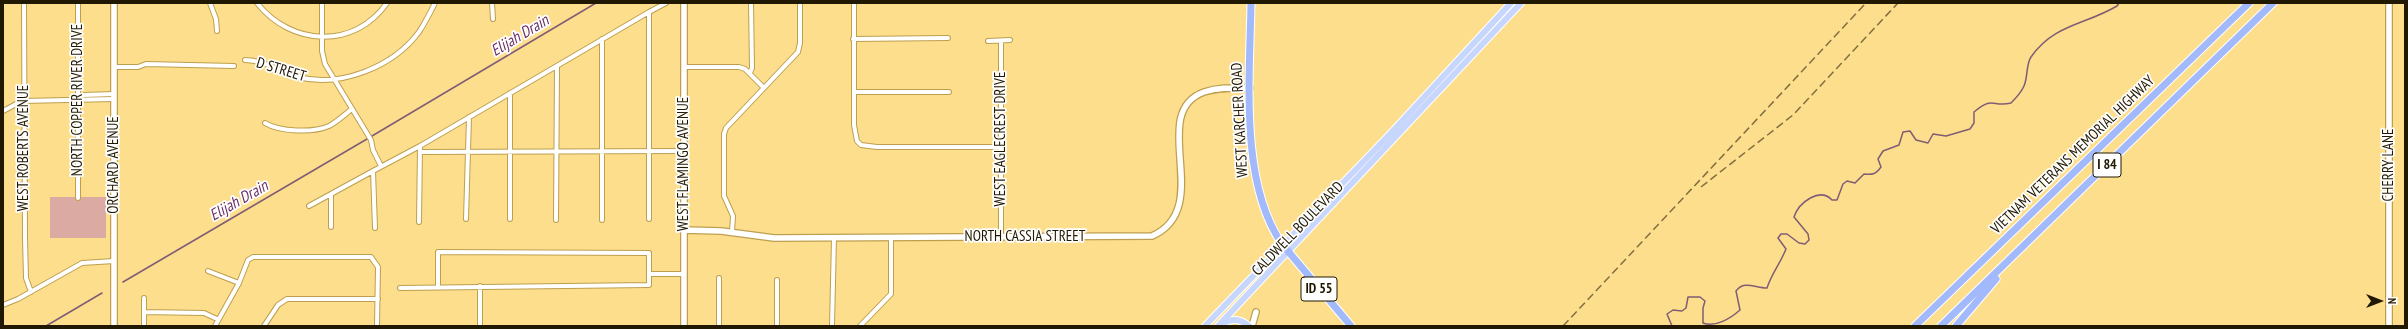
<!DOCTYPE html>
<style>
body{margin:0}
#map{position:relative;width:2408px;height:329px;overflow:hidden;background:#fdde8d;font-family:"PT Sans Narrow",sans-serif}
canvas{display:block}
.frame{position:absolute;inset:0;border:4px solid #211801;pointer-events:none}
.north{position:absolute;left:2360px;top:281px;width:40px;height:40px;-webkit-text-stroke:3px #fff;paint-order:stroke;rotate:90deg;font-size:11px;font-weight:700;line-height:16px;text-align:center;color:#211801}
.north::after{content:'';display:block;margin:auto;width:14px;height:18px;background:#211801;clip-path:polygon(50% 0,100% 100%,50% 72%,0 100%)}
</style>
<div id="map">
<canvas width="2408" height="329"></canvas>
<div class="frame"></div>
<div class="north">N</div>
</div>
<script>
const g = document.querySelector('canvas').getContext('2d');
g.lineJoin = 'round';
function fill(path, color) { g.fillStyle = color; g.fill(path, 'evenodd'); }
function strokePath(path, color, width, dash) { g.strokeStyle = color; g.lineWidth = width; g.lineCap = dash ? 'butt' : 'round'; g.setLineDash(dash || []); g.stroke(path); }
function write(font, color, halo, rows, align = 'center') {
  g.font = font + ' "PT Sans Narrow",sans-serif'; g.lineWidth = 3.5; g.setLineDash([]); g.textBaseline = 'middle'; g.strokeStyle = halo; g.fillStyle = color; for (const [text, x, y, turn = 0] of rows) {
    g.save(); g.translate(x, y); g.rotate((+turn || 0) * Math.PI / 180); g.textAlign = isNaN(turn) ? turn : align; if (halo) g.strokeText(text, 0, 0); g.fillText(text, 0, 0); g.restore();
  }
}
fill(new Path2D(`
 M50,197h56v41h-56z`), '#dbaba3');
strokePath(new Path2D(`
 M372,136l224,-133
 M123,282l244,-143
 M46,326l56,-33
 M1672,326l-5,-12 6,-4 9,1 4,-3 2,-11h12l5,4 -2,7v15c12,5 28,-5 37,-13l-4,-19c8,-11 19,-3 31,-3 5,-15 13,-24 19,-39l-8,-11 3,-4h6l12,9 6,1 4,-4 -1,-6 -14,-17c5,-15 26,-30 38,-17h5l6,-16 4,-3 8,2 9,-9c9,1 12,0 17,-7l-3,-8 5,-8 16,-6 4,-13 7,-1 6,9 12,3 5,-9 13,2 24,-7 4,-6v-11c20,-17 18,-4 37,-9 5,-5 10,-10 13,-17 4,-9 2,-22 7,-29 23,-33 54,-32 86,-51l2,-3`), '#805d74', 1.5);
const street = new Path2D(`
 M24,3l1,235 1,40 5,14
 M78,3v195
 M210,3l6,16 1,12
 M257,3c34,43 97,47 130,0
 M322,3v48l3,13 46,76 2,10 8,16
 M492,3l1,16
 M854,3v122l3,16 4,4 16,2h124
 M853,39l95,-1
 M988,41l22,-1
 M245,60c19,0 35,12 53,17 42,11 95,-10 121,-45 6,-9 11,-19 16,-29
 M114,67h24l8,-3 88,2
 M684,67h55l6,2 18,18
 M750,73l2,-5 -1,-65
 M854,92h95
 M78,98l5,-3 31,-1
 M3,111l19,-10 92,-2
 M265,123c15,9 48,10 64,3 8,-4 16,-12 23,-17
 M420,152l264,-1
 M331,194v33
 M309,206l64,-35
 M466,219l3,-102
 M510,219v-126
 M649,219v-207l17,-9
 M556,220l1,-154
 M602,220v-181
 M419,222l1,-76 229,-134
 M375,228l-2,-57 47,-25
 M732,232l1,-16 -9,-20v-62l2,-6 72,-76 2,-9v-40
 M1001,237v-196
 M208,271l31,12
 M649,274h35
 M719,278v48
 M777,280v46
 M400,288l249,-3v-32l-211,-1v34
 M144,298v28
 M3,305l15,-6 64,-36 32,-2
 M144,312l60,1 13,6
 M215,326l24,-43 9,-23 5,-3h118l7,10 -1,59
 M264,326l14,-21 9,-6h91
 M480,326v-40
 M832,326l2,-88
 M860,326l31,-32v-57`);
const secondary = new Path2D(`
 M114,3v323
 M684,3v323
 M2389,3v323
 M684,230l37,1 53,7 378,-2c64,-28 -6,-123 52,-144 15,-5 31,-4 46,-4
 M1252,326l4,-14`);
const primary = new Path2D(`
 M1223,323c10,-5 17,-4 26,3
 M1205,326l186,-193 120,-130
 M1218,326l303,-323`);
const highway = new Path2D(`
 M1251,3c-1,73 -12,179 31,241l69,82
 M1915,326l334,-323
 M1941,326l332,-323
 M1956,326l40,-47`);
strokePath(street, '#bd9f4e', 6);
strokePath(secondary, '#bd9f4e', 8);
strokePath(primary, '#fff', 8);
strokePath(highway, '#fff', 9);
strokePath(street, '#fff', 4);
strokePath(secondary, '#fff', 5.5);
strokePath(primary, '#c7d6fd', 6);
strokePath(highway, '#a2bafc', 7);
strokePath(new Path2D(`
 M1701,187l92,-72 105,-112
 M1563,326l303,-323`), '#826f3f', 1.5, [8, 4]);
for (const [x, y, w] of [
 [2107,165,28],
 [1319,289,36]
]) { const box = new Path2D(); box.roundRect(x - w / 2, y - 12, w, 24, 3); g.fillStyle = '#fff'; g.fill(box); strokePath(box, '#211801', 1); }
write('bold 14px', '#211801', null, [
 ["I 84",2107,165],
 ["ID 55",1319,289]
]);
write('15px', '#211801', '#fff', [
 ["D STREET",281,70,17],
 ["NORTH COPPER RIVER DRIVE",78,100,-90],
 ["WEST KARCHER ROAD",1240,120,-93],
 ["WEST EAGLECREST DRIVE",1001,139,-90],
 ["WEST ROBERTS AVENUE",24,148,-90],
 ["VIETNAM VETERANS MEMORIAL HIGHWAY",2073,155,-44],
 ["WEST FLAMINGO AVENUE",684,164,-90],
 ["ORCHARD AVENUE",114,165,-90],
 ["CHERRY LANE",2389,165,-90],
 ["CALDWELL BOULEVARD",1298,229,-46],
 ["NORTH CASSIA STREET",1025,237]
]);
write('italic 16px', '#6a2f67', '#fff', [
 ["Elijah Drain",520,36,-31],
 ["Elijah Drain",239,201,-30]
]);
</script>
